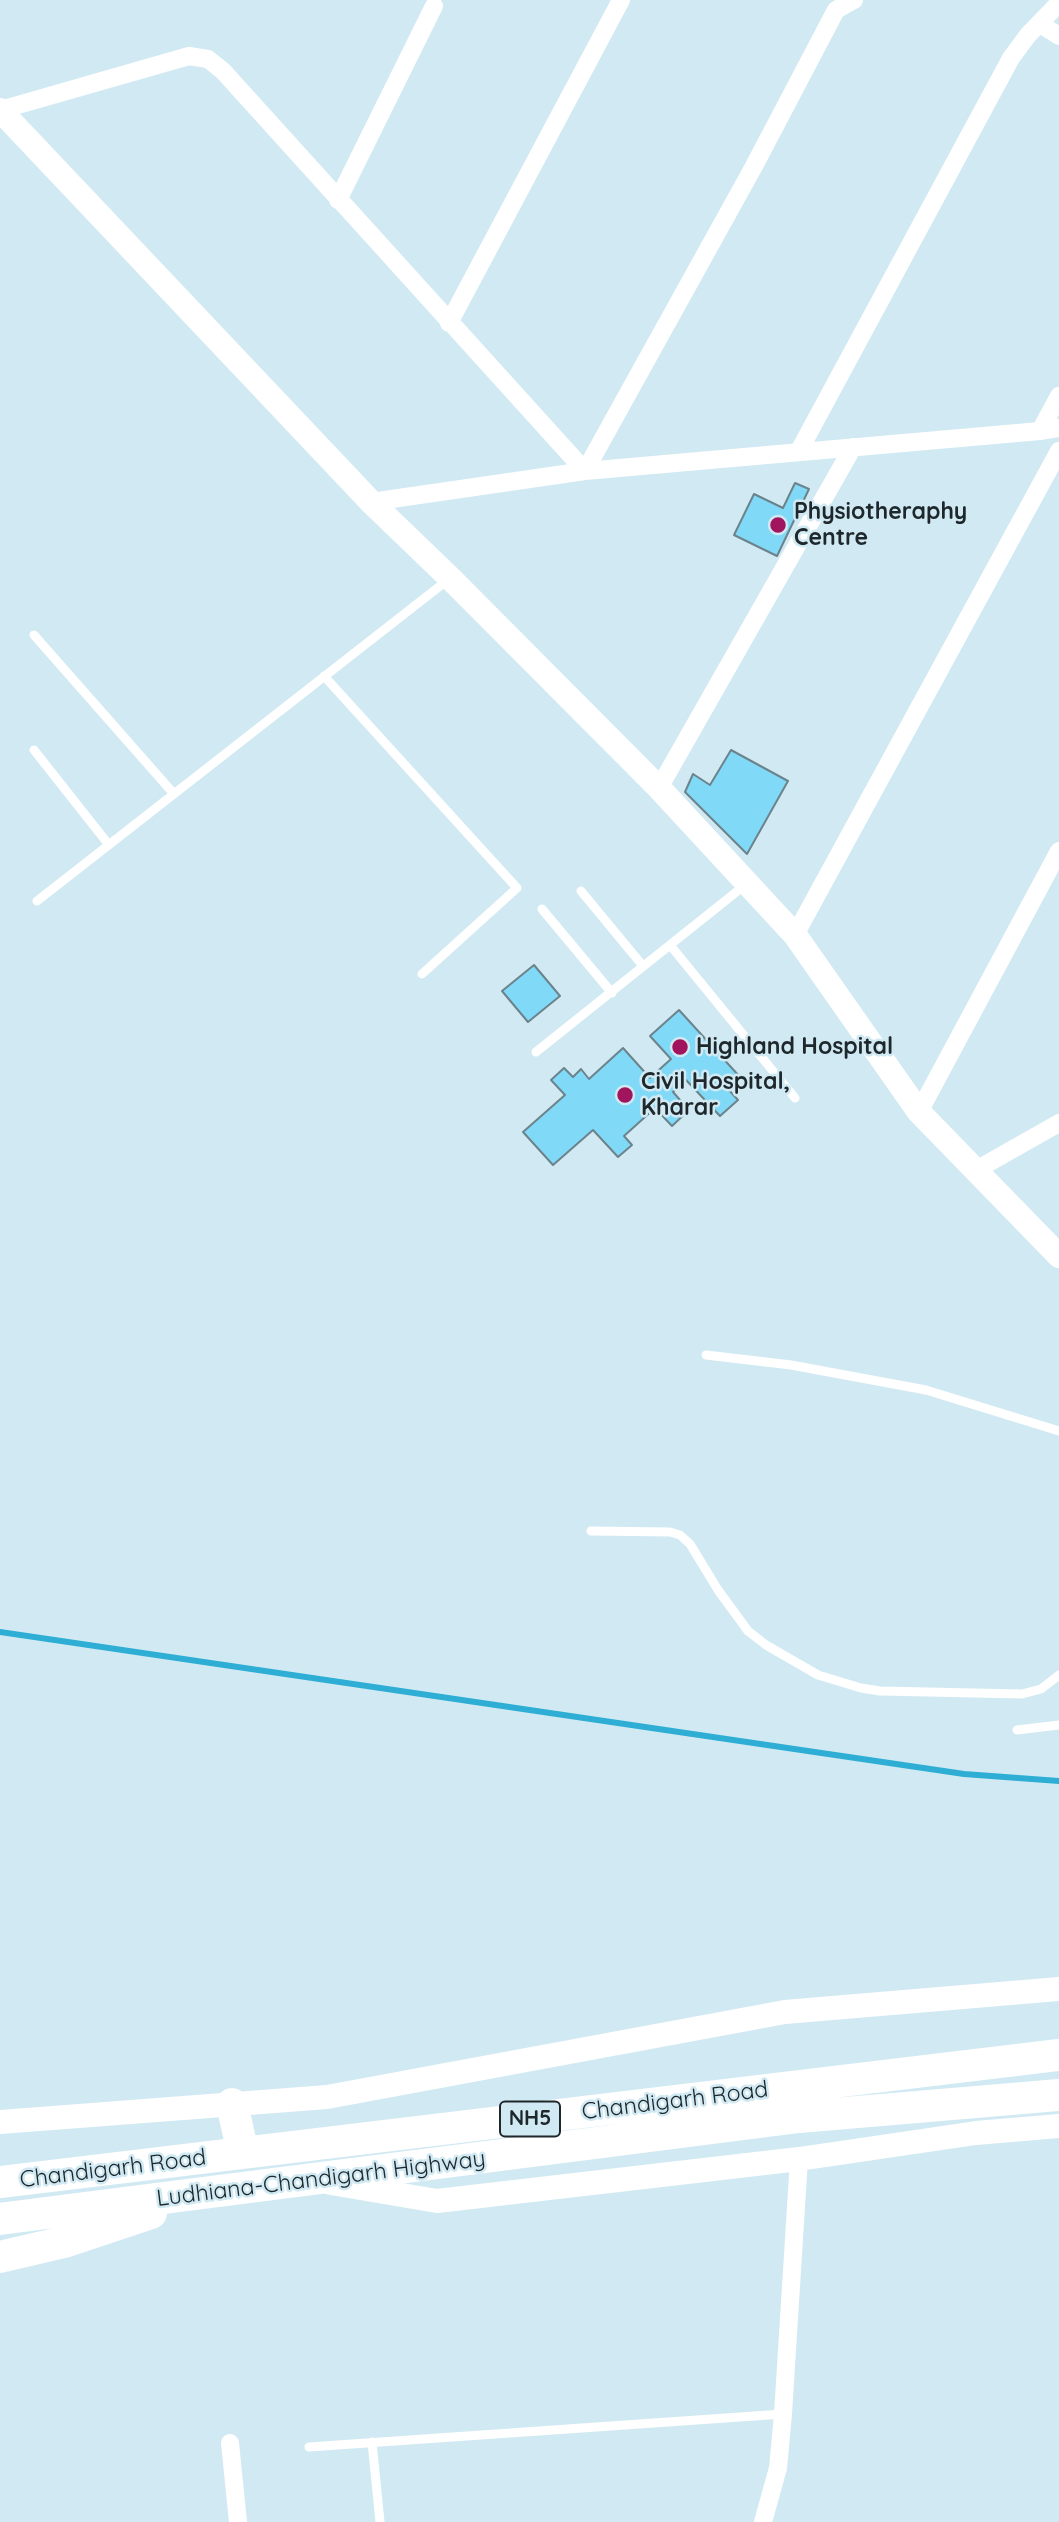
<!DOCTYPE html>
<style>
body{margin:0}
canvas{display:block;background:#d0e9f2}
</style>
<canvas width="1059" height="2522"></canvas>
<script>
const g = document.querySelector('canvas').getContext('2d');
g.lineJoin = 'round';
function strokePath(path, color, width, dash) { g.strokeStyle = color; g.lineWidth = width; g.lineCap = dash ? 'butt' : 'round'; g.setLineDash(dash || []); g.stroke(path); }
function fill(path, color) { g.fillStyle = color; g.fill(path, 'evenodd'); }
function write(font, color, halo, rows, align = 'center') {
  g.font = font + ' Quicksand,sans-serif'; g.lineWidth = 5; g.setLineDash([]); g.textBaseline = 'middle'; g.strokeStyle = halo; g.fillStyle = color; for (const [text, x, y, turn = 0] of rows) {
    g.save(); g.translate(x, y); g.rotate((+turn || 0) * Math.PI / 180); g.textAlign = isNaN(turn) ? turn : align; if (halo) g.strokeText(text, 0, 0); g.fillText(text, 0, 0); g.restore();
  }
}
strokePath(new Path2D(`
 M0,1632l964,142 95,7`), '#2eaed4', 6);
const building = new Path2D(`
 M795,483l14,6 -32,67 -43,-21 20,-41 29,14z
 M731,750l57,31 -41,73 -62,-62 8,-18 17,11z
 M534,965l26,31 -32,26 -26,-31z
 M679,1010l61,67 -12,12 10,11 -18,16 -34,-36 -13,12 16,18 -17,16 -17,-18 -31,28 8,9 -14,12 -25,-27 -40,35 -30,-33 42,-37 -14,-15 13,-12 9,9 8,-8 8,10 34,-31 27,30 21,-19 -21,-23z`);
fill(building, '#81d9f8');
strokePath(building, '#6c838b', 2);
strokePath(new Path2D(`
 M34,635l140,159
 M324,676l193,212 -95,86
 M34,750l75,95
 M581,891l62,75
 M37,901l412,-322
 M542,909l70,84
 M670,945l125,153
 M536,1052l209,-167
 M706,1355l85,10 135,25 133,41
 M591,1531l79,1 10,3 10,9 28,46 30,41 18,14 52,30 43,13 19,3 142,3 19,-5 18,-14
 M1017,1730l42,-5
 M372,2442l8,80
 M309,2447l474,-33`), '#fff', 9);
strokePath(new Path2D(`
 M1040,24l19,12
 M0,110l189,-54 19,3 15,12 362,400 168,-303 83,-158 18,-10
 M338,200l96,-194
 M449,323l172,-323
 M1040,431l19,-35
 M799,451l212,-393 17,-23 31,-32
 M371,502l214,-31 455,-40 19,-3
 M659,788l194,-341
 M795,935l264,-484
 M919,1112l140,-261
 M976,1170l83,-47
 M230,2443l8,79
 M763,2522l15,-54 5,-54 16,-255`), '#fff', 18);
strokePath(new Path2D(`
 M0,110l371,392 79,76 209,210 136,147 124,177 140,144
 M0,2122l327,-25 458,-85 274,-23
 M331,2183l106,18 362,-42 177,-26 83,-7`), '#fff', 24);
strokePath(new Path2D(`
 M232,2104l11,49
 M0,2182l1059,-127
 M0,2219l799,-102 260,-22
 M0,2257l64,-15 87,-29`), '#fff', 32);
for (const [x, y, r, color] of [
 [778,525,9,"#a1155e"],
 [680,1047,9,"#a1155e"],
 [625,1095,9,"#a1155e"]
]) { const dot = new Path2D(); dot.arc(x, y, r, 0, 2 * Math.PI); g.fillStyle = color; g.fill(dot); strokePath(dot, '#d0e9f2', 2.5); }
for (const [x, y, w] of [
 [530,2119,60]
]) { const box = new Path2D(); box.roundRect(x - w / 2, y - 17.5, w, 35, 5); g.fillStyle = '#d0e9f2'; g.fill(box); strokePath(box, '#1e272b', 2); }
write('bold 21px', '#1e272b', null, [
 ["NH5",530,2119]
]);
write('bold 23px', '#1e272b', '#d0e9f2', [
 ["Physiotheraphy",794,512],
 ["Centre",794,538],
 ["Highland Hospital",696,1047],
 ["Civil Hospital,",641,1082],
 ["Kharar",641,1108]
], 'left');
write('23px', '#1e272b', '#d0e9f2', [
 ["Chandigarh Road",675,2101,-7],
 ["Chandigarh Road",113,2169,-7],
 ["Ludhiana-Chandigarh Highway",321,2179,-7]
]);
</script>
